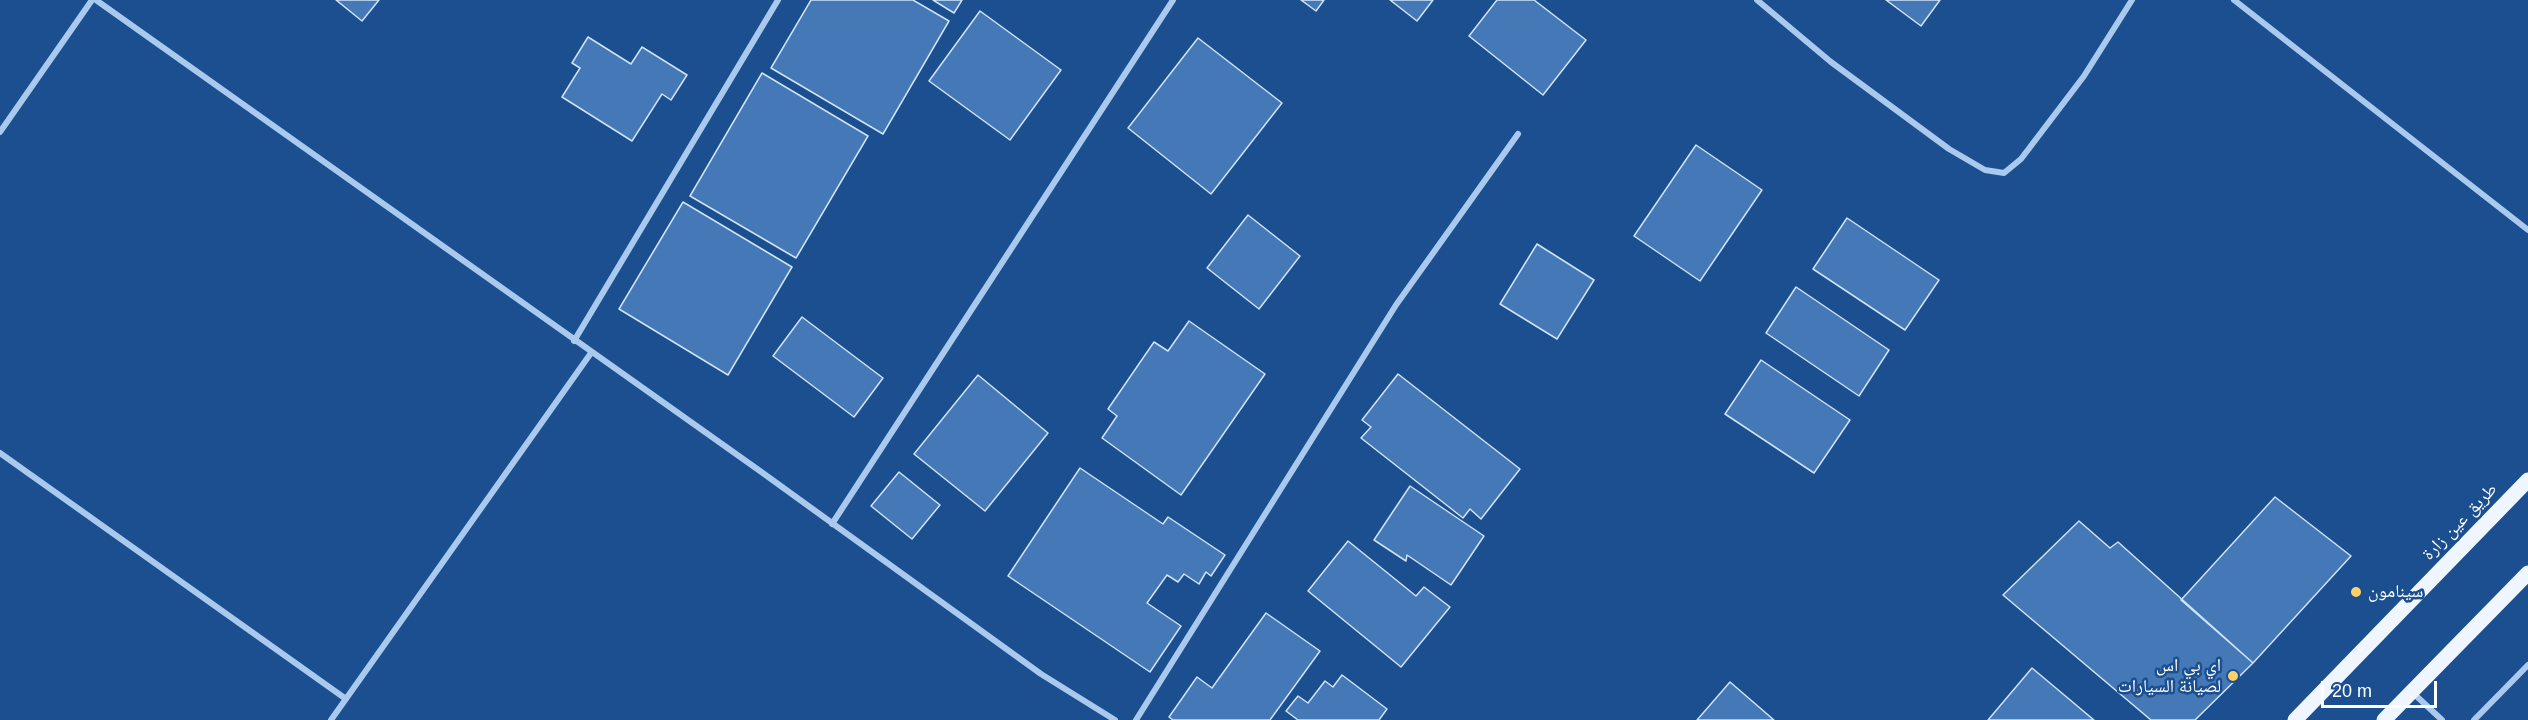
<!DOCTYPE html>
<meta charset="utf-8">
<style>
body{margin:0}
#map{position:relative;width:2528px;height:720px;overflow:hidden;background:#1b4f8f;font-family:Helvetica,sans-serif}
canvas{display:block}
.scale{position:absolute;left:2321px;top:681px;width:116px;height:27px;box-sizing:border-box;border:3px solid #fff;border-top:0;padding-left:8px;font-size:18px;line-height:21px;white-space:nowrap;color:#fff;-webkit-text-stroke:4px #1b4f8f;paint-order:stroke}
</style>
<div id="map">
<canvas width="2528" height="720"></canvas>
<div class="scale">20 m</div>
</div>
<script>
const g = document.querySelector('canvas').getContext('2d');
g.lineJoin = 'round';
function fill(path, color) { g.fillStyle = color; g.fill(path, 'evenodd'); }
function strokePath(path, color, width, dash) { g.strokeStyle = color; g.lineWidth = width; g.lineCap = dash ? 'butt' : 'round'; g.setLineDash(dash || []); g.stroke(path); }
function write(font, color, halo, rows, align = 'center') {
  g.font = font + ' Helvetica,"Noto Naskh Arabic",sans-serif'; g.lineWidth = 5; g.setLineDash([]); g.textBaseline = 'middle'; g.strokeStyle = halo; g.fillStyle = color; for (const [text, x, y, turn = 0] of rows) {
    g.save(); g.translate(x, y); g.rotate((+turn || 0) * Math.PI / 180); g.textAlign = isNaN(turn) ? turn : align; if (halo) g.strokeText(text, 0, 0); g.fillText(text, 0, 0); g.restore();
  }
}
const building = new Path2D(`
 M336,0h43l-17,21z
 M811,0h102l36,21 -66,113 -112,-66z
 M933,0h29l-8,13z
 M1301,0h23l-8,11z
 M1390,0h43l-16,21z
 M1497,0h37l52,40 -43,55 -74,-59z
 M1886,0h54l-19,26z
 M980,11l81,59 -51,70 -81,-59z
 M588,37l43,27 11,-17 45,28 -16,25 -9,-6 -30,47 -70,-44 18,-29 -8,-5z
 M1198,38l84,65 -71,91 -83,-66z
 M762,73l106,63 -72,122 -106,-62z
 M1696,145l66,45 -62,91 -66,-45z
 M683,202l109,65 -64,108 -109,-66z
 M1248,215l52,41 -41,53 -52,-41z
 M1847,218l92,62 -34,50 -92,-61z
 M1537,244l57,36 -37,59 -57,-35z
 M1796,287l93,63 -30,46 -93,-63z
 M802,317l81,61 -29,39 -81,-61z
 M1189,321l76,53 -84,121 -79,-57 15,-22 -9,-7 46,-67 14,9z
 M1761,360l89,60 -36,53 -89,-59z
 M1398,374l122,95 -39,50 -11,-10 -7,9 -102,-80 10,-11 -9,-7z
 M978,375l70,58 -63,78 -71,-57z
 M1080,468l83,56 5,-7 57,38 -14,21 -5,-4 -7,12 -15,-10 -6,8 -11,-7 -20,28 34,23 -31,46 -142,-96z
 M899,472l41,33 -28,34 -41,-33z
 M1410,486l74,50 -33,49 -44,-30 -1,6 -32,-21z
 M2275,497l76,59 -98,107 -72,-63z
 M2079,521l31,27 8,-6 135,121 -58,57h-44l-148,-125z
 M1348,541l68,55 8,-9 26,20 -49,60 -93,-76z
 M1266,613l54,38 -50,69h-97l-4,-3 28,-40 15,11z
 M2032,668l62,52h-106z
 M1342,675l45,34 -8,11h-81l-12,-9 12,-15 10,7 17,-22 8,6z
 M1730,682l44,38h-77z`);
fill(building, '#4478b7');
strokePath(building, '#cfe3fa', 1.5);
strokePath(new Path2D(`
 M96,0l664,471 281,203 74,46
 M1757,0l74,62 118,87 36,21 19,3 17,-14 63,-83 48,-76
 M2234,0l294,230
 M0,132l92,-132
 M574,341l204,-341
 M0,453l346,246
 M832,524l341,-524
 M2412,692l30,28
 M331,720l260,-367
 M1136,720l260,-415 122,-171
 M2474,720l54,-55`), '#a9c9ee', 6);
strokePath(new Path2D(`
 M2295,720l233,-240
 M2384,720l144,-147`), '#f0f6ff', 15);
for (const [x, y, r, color] of [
 [2356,592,6,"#ffd166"],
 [2233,676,6,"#ffd166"]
]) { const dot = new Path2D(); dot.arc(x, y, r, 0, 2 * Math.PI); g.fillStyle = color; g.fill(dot); strokePath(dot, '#1b4f8f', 2); }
write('18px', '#fff', '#1b4f8f', [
 ["طريق عين زارة",2460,522,-46]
]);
write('18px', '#fff', '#1b4f8f', [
 ["سينامون",2368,592],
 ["اي بي اس",2221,666,"right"],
 ["لصيانة السيارات",2221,687,"right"]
], 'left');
</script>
